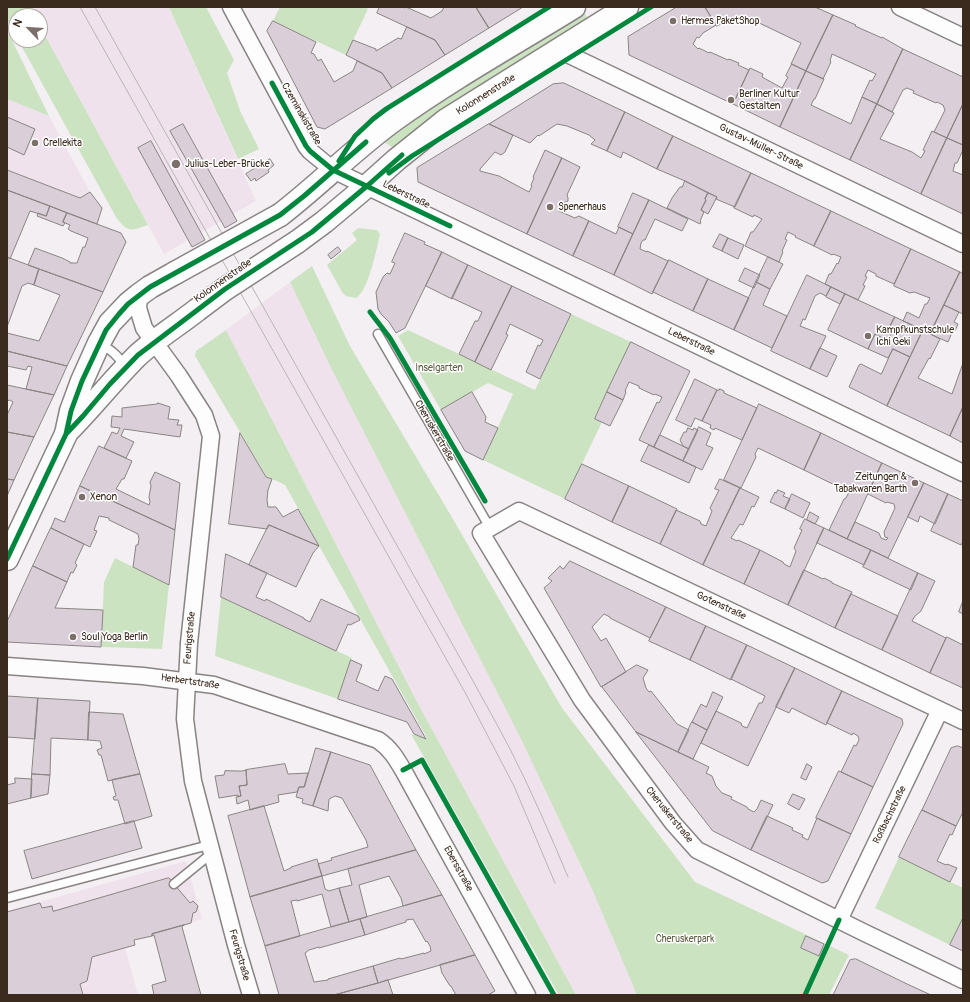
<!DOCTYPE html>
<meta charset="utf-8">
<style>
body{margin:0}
#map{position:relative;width:970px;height:1002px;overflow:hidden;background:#f4eff3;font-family:Pangolin,sans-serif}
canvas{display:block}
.frame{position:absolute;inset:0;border:8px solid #3b2a1e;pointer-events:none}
.north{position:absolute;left:8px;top:8px;width:40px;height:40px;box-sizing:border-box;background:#fff;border:1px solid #b1aaa5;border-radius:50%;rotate:295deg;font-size:11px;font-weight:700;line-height:16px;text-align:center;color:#3b2a1e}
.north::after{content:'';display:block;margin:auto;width:14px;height:18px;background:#7c6f69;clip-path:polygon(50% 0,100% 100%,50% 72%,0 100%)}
</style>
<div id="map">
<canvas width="970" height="1002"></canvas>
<div class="frame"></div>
<div class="north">N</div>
</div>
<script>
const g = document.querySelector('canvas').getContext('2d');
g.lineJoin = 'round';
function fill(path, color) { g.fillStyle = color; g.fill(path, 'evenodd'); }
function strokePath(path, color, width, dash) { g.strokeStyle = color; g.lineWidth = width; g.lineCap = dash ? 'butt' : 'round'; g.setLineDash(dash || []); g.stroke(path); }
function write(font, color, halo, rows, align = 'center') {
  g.font = font + ' Pangolin,sans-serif'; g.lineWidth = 3; g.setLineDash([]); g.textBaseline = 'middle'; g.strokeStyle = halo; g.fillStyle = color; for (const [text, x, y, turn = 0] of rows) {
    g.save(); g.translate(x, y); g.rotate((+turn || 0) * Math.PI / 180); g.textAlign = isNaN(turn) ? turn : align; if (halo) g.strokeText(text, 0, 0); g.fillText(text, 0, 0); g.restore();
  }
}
fill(new Path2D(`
 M30,7h139l87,194 -92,53 -124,-228v-10h-5z
 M7,99l42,17 41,76 -10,6 -73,-28z
 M290,282l40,84 190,371 72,152 45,106h-61l-161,-297 -189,-368z
 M186,861l16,58 -50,16v1l-18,4 1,5 -10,3 13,47h-131v-84z`), '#f0e2ec');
fill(new Path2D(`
 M7,7h23l5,9h-19v21l-9,-16z
 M169,7h37l28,53 -7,13 14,40 18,36 -21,10z
 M280,7h84l4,2 -22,46 -73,-34z
 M584,12l4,7 -193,130 -11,-7 12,-11 32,-21z
 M40,26l108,199c-18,6 -20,8 -32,-8l-98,-177h22z
 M7,30l42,86 -42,-17z
 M358,228l19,2 3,4c-3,14 -12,58 -24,64l-10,-2 -4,-4 -15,-27 30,-25 -5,-7z
 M312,266l38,80 100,168 112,194 133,174 154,73 -20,40h-192l-45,-106 -72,-152 -190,-371 -40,-84z
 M571,314l60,28 -36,76 7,4 -37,77 -82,-39 30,-66 -25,-11 -47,27 -43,-74 10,-6 127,60z
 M226,330l189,368 161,297h-17l-148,-261 16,4 -142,-253 -19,-9 -71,-120 1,-5z
 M115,558l54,27 -7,64 -61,-2 3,-65z
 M221,597l131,61 -14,41 -123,-43z
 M899,857l64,31v30l-13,27 -75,-37z`), '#cce3c2');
const building = new Path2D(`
 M380,7h22l3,1 1,-1 25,11 11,-7 2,-4h32l13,21 -44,27 -10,-15 -58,-27z
 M476,7h47l-34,21z
 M677,7h28l11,18 -13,8 -4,5 -2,-1 -4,7 5,5 1,-1 10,5 1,-1 18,8 1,-1 10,4 -1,2 11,5 -16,34 -104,-49 -1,-18z
 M705,7h110l18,8 -27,56 -15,-7 10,-21 -48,-23 -20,-2 -16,8z
 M833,15l23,10 -1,1 27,12v-1l21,12 -26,55 -15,-7 8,-17 2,1 4,-7 -44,-20 -2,7 1,1 -8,17 -17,-8z
 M273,21l43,21 -5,11 3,1 4,7 3,-2 13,23 19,-11 4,-10 25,12 10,15 -67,41 -8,-2 -50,-96z
 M407,27l28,13 10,15 -53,33 -10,-15 -36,-18 7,-15 23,9v2l22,-13 3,1z
 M903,49l60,28v27l-16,34 -13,-6 11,-22 -2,-5 -6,-3 -1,1 -23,-10 1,-2 -7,-3 -4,2 -11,22 -15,-8z
 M792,64l14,7 -26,56 -47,-23 17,-36 13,6 -1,3 20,11 6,-11 -2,-1z
 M806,71l18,8 -9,20h-1l-3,6 40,19 11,-27 15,7 -27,56 -70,-33z
 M564,83l61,29 -18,39 -16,-7 4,-4 -6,-5 -22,-9 -10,-2 -18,12 -1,-1 -8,8 -41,-19 64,-40z
 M877,104l17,9 -14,26 32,13 9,6 4,-7 -2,-1 9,-19 15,7 -26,56 -71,-34z
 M963,104v41l-16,-7z
 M625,112l48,24 -16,33 -34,-17 -2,6 -14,-7z
 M7,117l28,12 -11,26 -17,-8z
 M183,124l54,97 -12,7 -55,-97z
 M489,124l24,11 -8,17 -4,3 -6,-3 -15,17v2l19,5 30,16 3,-6 -1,-1 3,-7 -1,-1 12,-27 17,8 -35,76 -109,-52 -1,-14z
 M673,136l78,37 -16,34 -19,-8 1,-2 -32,-16 -28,-12z
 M947,138l16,7v5l-6,13h-2l-2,8 10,4v39l-42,-20z
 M151,141l54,99 -13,7 -54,-99z
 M562,158l18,9 -13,28 1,3v3l-5,2 -4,8 16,7 4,-2 10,5 -16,35 -46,-22z
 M270,159l4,6 -6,5 1,2 -13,9 -1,-3 -4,3 -5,-7z
 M7,170l73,28 10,-6 12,16 -5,16 -90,-34z
 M751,173l80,38 -17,35 -19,-9 1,-1 -8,-4 -3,7 2,1 -5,11 1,1 -4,10 -34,-16 6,-14h2l9,-13 -8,-4 -1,2 -19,-9z
 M685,181l23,12 -3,6 1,1 -5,10 3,2 -4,9 1,1 -1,2 -33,-16 5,-10 8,-11h2z
 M7,190l43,16 -4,10 -16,-5 -20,48 -3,-2z
 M633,193l16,7 -16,34 -15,-7z
 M708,193l9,4 -9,17 -7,-4 5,-10 -1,-1z
 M649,200l39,19 -6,12 -27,-12 -10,21h-2l-2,3 -1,6 7,3v-1l21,10 -16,33 -38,-19z
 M50,206l17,7 -4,9 2,1 -2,3 -26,-10 1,-3 8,3z
 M831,211l80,38 -17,35 -18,-8v-2l-8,-4 -3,6 2,1 -4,8 2,1 -7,14 -33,-16 4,-10h2l6,-11 1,1 3,-7 -8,-3 -1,1 -18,-9z
 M67,213l54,20 5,9 -23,50 -75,-27 7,-17 27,10 8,4v1h7l6,-16h2l3,-9 -17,-7 -3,-2 2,-4 -7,-3z
 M589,221l27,13 3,-7 14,7 -19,41 -41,-19z
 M405,233l20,9 -1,2 18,8 -37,76 -9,5 -7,-11 -8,-8 -3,-5 -2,-17 7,-15 4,-4 3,1 5,-11 -3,-1z
 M720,234l8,4 -6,13 -9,-4z
 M728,238l16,7 -6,14 -16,-8z
 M338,247l3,4 -10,8 -3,-4z
 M911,249l49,23 -30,62 -27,-13 4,-9 12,6 6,-14h2l3,-6 -16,-6 -4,1 -16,-7z
 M442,252l26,13 -16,34 -26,-13z
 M7,257l32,12 -5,16 -6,-2 -6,3 -15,41z
 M768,257l15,7 -13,25 -14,-7z
 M669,260l39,19 -15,32 -40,-19z
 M468,265l44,21 -37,76 -16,-8 16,-33h3l4,-9 -30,-14z
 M745,268l15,7 -6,13 -15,-7z
 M39,269l64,23 -36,74 -60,-15v-18l32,8 21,-46 -26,-10z
 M960,272l3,2v40l-19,-9z
 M807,275l24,12 -5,9 -6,-3 -5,3 -10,24 -2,-1 -3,7 26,10 -16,33 -39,-18z
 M708,279l41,19 -15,32 -41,-19z
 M756,282l14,7 -7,16 24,11 -15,32 -38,-18z
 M512,286l59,28 -31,65 -14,-7 12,-27 2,1 3,-6 -33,-16 -4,10 2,1 -17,35 -16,-8z
 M831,287l14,7 -5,10 -14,-7z
 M845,294l50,23 -6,11 4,2 -5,11 -13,-7 -7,15 -40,-19z
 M944,305l15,7 -5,10 4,2 -3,7 -2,-1 -5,12 -18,-8z
 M895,317l28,13 -13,27 -17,-8 -5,9 -20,-9 7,-15 13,7 5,-11 -4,-2z
 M923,330l17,9 -10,20 -1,-1 -11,20 34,16 11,-31v44l-13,29 -63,-30z
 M631,342l59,29 -36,76 -15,-7 18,-38 2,1 3,-6 -7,-3 -1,1 -15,-7v-2l-10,-4 -4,9 1,1 -3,8 -16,-8z
 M820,348l17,8 -10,21 -17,-8z
 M893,349l17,8 -23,49 -38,-19 10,-22 2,-1 20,10z
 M7,351l60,15 -13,29 -28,-6 6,-22 -4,-1 -2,4 -19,-4z
 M695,379l22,11 -15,31 -7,-3 -4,9 -15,-7z
 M7,385l47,10 -20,42 -27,-5v-17l6,-13 -3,-2 -3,1z
 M720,389l4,2v2l33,15 -15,32 -27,-12 -1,2 -4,-2 1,-3 -9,-4 15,-31h2z
 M472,392l14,25 -1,5 13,6 -15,32 -18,-9 -24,-41z
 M607,392l16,8 -13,26 -15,-7z
 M158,403l12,4 -2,12 11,1 -2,5h5l-2,12 -56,-8 -3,7 13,6 -8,16 -22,-10 8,-16 5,2 3,-6 -9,-1 1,-11 10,1v-9l35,-4z
 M759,404l62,29 -17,37 -46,-22 -3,6 1,3 -15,31 -17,-8z
 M963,407v36l-13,-7z
 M699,427l12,6 -5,12 7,3 -11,22 -19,-9z
 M688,428l5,2 1,-2 4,2 -9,19 -6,-3 -3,-6 4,-8h2z
 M7,432l27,5 -20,43 -7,-1z
 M240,433l26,44 6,2 -4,11 -1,10 1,7h8l7,10 15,-8 21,37 -50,-21 -2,4 -38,-5z
 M821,433l61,30 -35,76 -18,-9 15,-31 2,-1 3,-6 -45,-22z
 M660,435l29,14 -6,12 -29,-14z
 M649,445l47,22 -7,16 -48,-22z
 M99,446l33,15 -8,18h-2l-6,10 33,16 1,-3 -1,-5 2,-11 -1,-4 5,-10 25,11 -5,47 -95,-44z
 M882,463l42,20 -36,75 -41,-19 8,-17 24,11 2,5 5,2 2,-2 -3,-1 -1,-5 11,-24 -1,-4 -7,-2 -1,1 -18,-9z
 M582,464l47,22 -17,36 -47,-23z
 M7,479l7,1 -7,16z
 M720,479l20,9 -37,77 -43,-21 16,-34 24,11 1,3 5,2 6,-15 -2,-3 9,-18 -4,-1z
 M924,483l24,11 -13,30 -15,-8 -2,6 -10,-5z
 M80,486l95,44 -6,55 -36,-18 3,-22h2l1,-6 -1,-5 -29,-14v-2l-10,-2 -5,14 3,1 -7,16 -39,-19 4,-10 9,4z
 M629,486l48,23 -17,35 -48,-22z
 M740,488l19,9 -5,10 -2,-1 -9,19 -3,-1 -9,14 6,3 1,-1 22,10 -16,34 -41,-19z
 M778,490l7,3 -2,3 7,3 -5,10 -15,-7 5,-10 1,1z
 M792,494l18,9 -7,15 -18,-9z
 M948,494l15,7v43l-1,-1 -1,2 -30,-14z
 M810,512l9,5 -4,7 -8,-4z
 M805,519l19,9 -36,77 -44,-21 16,-34 23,12 1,2 6,3 6,-16 -2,-3 8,-18 -2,-1z
 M269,525l50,21 -6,7 -17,34 -47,-22z
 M51,528l33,16 -9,19 2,2 -4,8 -2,-1 -4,10 -34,-16z
 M824,528l47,22 -7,15 -47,-22z
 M871,550l47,23 -7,17 -48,-23z
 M226,554l41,19 -11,24 9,4 1,-2 38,19v1l6,3 11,-23 37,17 2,4 -10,5 -2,-1 -12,27 -115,-54z
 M570,561l96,46 -16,31 -40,-20v-1l-6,-3 -12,13 9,14 5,-3 20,34 -25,15 -57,-99 8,-7 -4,-3 12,-12 3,3z
 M33,566l34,16 -12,26 48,2 -2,37 -94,-5v-20z
 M804,570l19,9 1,-1 8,4v1l20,9 -17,36 -47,-23z
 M918,573l17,8 -14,30 -6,5 -3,5 34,17 -16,35 -48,-23z
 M851,594l47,22 -16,34 -47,-22z
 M963,601v13l-4,-2z
 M666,607l40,19 -16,34 -41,-19z
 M706,626l41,19 -16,35 -41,-20z
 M947,637l16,8v43l-33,-15z
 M747,645l48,23 -47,98 -47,-23 15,-32 25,12 1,3 5,2 12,-25h3l3,-7 -34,-17z
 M351,660l11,5 -6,16 22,10 7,-15 7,3 34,60 -12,-5 -7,-12 -69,-23z
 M637,665l11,5 -5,8 3,10 3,4 2,-1 26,33 12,6 -11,22 -42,-20 -34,-45z
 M795,668l47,23 -16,34 -34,-17 -3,5 -13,-6z
 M842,691l60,28 1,5 -30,63 -32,-15 13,-27 2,1 3,-6 -1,-4 -5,-3 -1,2 -25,-12z
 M713,692l10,5 -16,33 -15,-8 9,-18 5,3z
 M7,696l31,2 -3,41 -28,-2z
 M38,698l52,3 -2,39 -37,-2 -1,37 -18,-1z
 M89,712l34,2 17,60 -32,7 -7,-26h-2l-2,-5 5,-2 -2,-7 -12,-1z
 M692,722l15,8 -14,29 -15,-7z
 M636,732l73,35 -3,6 6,3 4,10 6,7 10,4 -1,2 16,8 1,2 6,3 3,-3 4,-9 12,5 -22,45 -38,-19z
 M958,746l5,2v64l-7,14 -34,-16 29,-62z
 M316,748l15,4 -18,54 -11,-3 1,-4 -7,-2 3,-10h5z
 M331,752l39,13 46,85 -94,26 -4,-12 14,-4 -1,-2 37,-11 -2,-7 -24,-42 -7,-2 -6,3 -1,12 -15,-5z
 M285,764l3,10 20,-1 -4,14h-5l-2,5 -19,3 1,7 -29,8 -2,-10 -11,4 -1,-7 5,-1 -2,-10 8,-1 -1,-15z
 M807,764l5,3 -6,13 -5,-2z
 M242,771l4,-1 1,15 -8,1 2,10 -3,1v-2l-19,3 -4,-22 9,-1 1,-4z
 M839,771l34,16 -22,47 -35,-16z
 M32,774l18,1 -2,19 -17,4z
 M140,774l12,42 -27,8 -7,-24h-4l-1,-3 3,-1 -4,-16z
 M15,778l17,1 -1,19 -24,6v-19l8,-2z
 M793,794l12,5 -6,11 -11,-6z
 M264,806l20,65 7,-3v-1l26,-8 5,17 -72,21 -22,-81z
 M922,810l34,16 -4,9 -2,-1 -13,27 9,4 1,-1 10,4 -7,14 -51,-25z
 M767,816l26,12 -1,2 11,5 -1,2 6,3 9,-22 34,16 -23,47 -6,2 -71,-33z
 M134,821l8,27 -110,31 -8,-28z
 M416,850l26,45 -39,11 -2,-8 -12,-22 -30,9 8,32 -18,5 -10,-34 13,-3 -4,-16z
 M322,876l3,13 4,2 10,-3 10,34 -18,5 -9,-33 -25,7v-1l-6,1 9,35 -35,10 -15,-49z
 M169,878l21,25 3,-2 5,5 -2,6 -3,1 -2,10 -39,11v2l-18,4 1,5 -43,12 -5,24 -7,3 3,11h-76v-83l33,-9 2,5 10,-2 1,5z
 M442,895l33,60 -97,28 -5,-17 27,-8 1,1 23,-6v1l7,-3 -1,-5 -3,-5 -1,1 -13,-23 -7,1v2l-41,13 -5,-16z
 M963,918v33l-13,-6z
 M360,919l5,16 -46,13v-1l-10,3 -4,3 9,29 14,-2v-1l45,-13 5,17 -44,12h-55l-14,-49z
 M184,925l-2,2 19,68h-47l-2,-10 14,-4 -12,-46 -2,1v-2z
 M806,936l18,8 -5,12 -18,-8z
 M475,955l20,36 -7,4h-32l-5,-9h-1l-8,-13 -2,-8z
 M856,959l51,25 24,11h-98l17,-35z
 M388,980l5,15h-59l44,-12z`);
fill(building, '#dacfd8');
strokePath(building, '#898483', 1);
const service = new Path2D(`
 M378,334l112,194
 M99,343c12,7 19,12 26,24
 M174,884l38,-31
 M7,898l202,-53`);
const minor = new Path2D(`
 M231,7l75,139 4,5 23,19 630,303
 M900,7l63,30
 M559,50l404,194
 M139,295l-1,13 6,20 35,48 25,39 7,21 -22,207 -4,76 8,62 43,164 15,50
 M7,666l136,10 71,9 164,55c12,8 18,18 25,30l124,225
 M963,721l-444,-210 -38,22 101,167 91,123 24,27 168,83 98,47
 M839,920l101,-210`);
const secondary = new Path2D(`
 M280,215c39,-30 74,-66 114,-95 57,-41 120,-76 180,-113
 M297,242l27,-20 43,-36 29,-26 50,-40 181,-113
 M66,433c25,-25 46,-52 71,-77 18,-17 41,-31 60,-46
 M7,559l59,-125 5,-23 11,-30 17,-38 11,-20 18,-19 11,-9 11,-8 25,-14`);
strokePath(service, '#898483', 11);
strokePath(minor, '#898483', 19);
strokePath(secondary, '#898483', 25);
strokePath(service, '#fdfdfd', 8);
strokePath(minor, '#fdfdfd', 16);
strokePath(secondary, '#fdfdfd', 22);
strokePath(new Path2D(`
 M80,7l387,689 47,90 41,97
 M95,7l378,674c12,22 25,45 37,68 21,41 40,85 58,128`), '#b8b5b4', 1);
const secondaryBridge = new Path2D(`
 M175,273l105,-58
 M197,310l28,-21 72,-47`);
strokePath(secondaryBridge, '#898483', 25, []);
strokePath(secondaryBridge, '#fdfdfd', 22);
strokePath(new Path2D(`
 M272,83l34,63 4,5 23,19 117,56
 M339,161l16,-25 18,-17 13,-10 163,-102
 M389,173l23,-17 239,-149
 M370,312l20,26 95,163
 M66,434l17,-18 27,-32 28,-29 87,-66 87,-57 55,-46 35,-31
 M7,559l59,-125 5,-23 11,-30 24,-51 13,-16 9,-10 22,-17 130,-72 24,-19 62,-54
 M403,770l19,-10 132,235
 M805,995l34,-75`), '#00873e', 5);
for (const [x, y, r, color] of [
 [673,21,4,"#7c6f69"],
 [731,100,4,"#7c6f69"],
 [35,143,4,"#7c6f69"],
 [176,164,5,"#7c6f69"],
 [550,207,4,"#7c6f69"],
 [868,336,4,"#7c6f69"],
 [915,483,4,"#7c6f69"],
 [82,497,4,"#7c6f69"],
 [73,637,4,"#7c6f69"]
]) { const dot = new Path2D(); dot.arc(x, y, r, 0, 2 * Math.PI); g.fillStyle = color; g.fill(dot); strokePath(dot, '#fff', 1.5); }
write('10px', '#3b2a1e', '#fff', [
 ["Hermes PaketShop",681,21],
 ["Berliner Kultur",739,94],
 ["Gestalten",739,106],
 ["Crellekita",43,143],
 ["Julius-Leber-Brücke",185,164],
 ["Spenerhaus",558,207],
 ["Kampfkunstschule",876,330],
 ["Ichi Geki",876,342],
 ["Zeitungen &",907,477,"right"],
 ["Tabakwaren Barth",907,489,"right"],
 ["Xenon",90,497],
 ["Soul Yoga Berlin",81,637]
], 'left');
write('10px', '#3b2a1e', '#fff', [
 ["Kolonnenstraße",486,95,-32],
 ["Czeminskistraße",301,114,60],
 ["Gustav-Müller-Straße",761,147,26],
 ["Leberstraße",406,195,26],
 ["Kolonnenstraße",223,281,-35],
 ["Leberstraße",691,342,26],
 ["Cheruskerstraße",434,431,60],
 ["Gotenstraße",721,606,25],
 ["Feurigstraße",190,638,-85],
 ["Herbertstraße",190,682,8],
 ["Cheruskerstraße",669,815,51],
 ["Roßbachstraße",890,815,-64],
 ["Ebersstraße",458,869,61],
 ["Feurigstraße",239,955,74]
]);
write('10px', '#5d5f43', '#fff', [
 ["Inselgarten",439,368],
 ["Cheruskerpark",685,939]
]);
</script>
